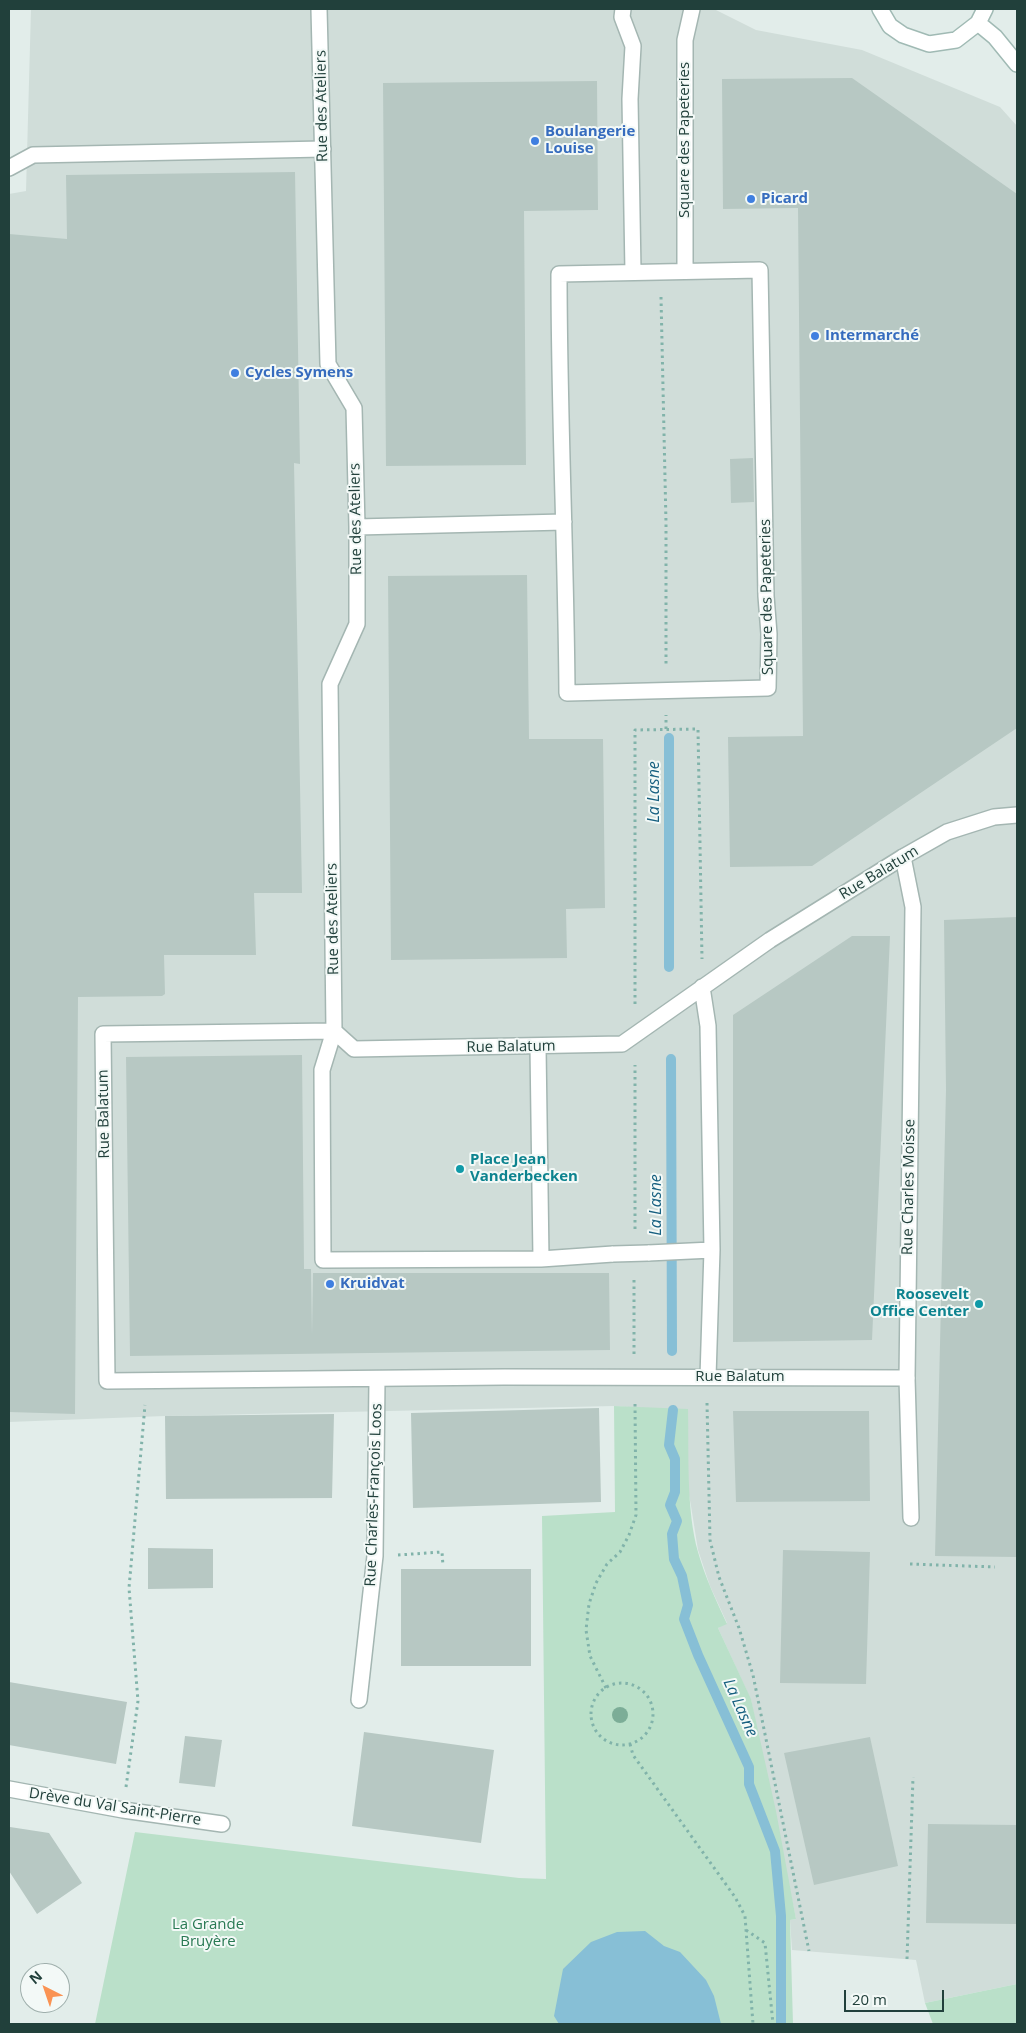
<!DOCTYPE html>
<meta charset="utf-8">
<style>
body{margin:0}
#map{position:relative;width:1026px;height:2033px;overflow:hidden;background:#e2edea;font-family:"Open Sans",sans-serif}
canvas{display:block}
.frame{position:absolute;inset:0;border:10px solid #21403b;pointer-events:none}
.north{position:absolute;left:20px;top:1963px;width:50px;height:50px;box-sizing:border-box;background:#f3f9f7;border:1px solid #9fafac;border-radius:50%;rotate:319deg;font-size:14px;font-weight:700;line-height:20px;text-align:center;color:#21403b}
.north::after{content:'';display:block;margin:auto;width:18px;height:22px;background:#fa9353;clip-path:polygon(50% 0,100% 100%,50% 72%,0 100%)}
.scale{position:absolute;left:844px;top:1990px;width:100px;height:22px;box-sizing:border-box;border:2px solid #21403b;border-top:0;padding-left:6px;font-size:15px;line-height:18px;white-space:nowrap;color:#21403b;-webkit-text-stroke:4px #f3f9f7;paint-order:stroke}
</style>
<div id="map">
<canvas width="1026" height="2033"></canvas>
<div class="frame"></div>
<div class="north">N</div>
<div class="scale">20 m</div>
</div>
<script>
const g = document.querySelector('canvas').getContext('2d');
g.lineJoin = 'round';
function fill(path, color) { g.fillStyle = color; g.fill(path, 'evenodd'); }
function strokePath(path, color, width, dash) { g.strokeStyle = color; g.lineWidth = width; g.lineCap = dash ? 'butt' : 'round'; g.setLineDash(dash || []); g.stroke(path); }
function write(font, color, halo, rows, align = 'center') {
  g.font = font + ' "Open Sans",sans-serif'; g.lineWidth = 4; g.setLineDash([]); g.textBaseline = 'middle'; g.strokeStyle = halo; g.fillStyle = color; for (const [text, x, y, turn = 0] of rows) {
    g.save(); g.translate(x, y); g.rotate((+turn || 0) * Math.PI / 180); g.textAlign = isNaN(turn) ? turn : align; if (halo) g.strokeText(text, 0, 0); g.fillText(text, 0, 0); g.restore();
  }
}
fill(new Path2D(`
 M31,9h683l42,21 106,20 138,57 17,19v1858l-92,19 -9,-43 -124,-10 -2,-30 6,-1 -45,-219 -33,-72 9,-5 -17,-37 -12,-36 -7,-44 -18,-96 -59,-4 -449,10 -156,6v-1228l17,-3z`), '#d0ddd9');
fill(new Path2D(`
 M614,1406l74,3c1,44 -2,101 10,143 7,25 18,48 29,72l-9,4 33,71 25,112 20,108 -6,1 3,104h-698l40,-192 384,46 27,1 -4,-363 73,-4z
 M1017,1984v40h-84l-8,-21z`), '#bae0c9');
fill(new Path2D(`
 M645,1931l19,15 16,6 26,28 8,16 7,28h-162l-5,-8 9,-47 28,-27 26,-10z`), '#87bfd6');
strokePath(new Path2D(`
 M669,738v229
 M671,1059l1,292
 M673,1410l-4,35 6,14v33l-5,13 7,16 -5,13 2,25 8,17 6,29 -4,14 14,36 51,112v17l26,67 6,65v108`), '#87bfd6', 10);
fill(new Path2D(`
 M852,78l165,116v534l-205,138 -82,1 -2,-130 75,-1 -5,-528 -75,1 -1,-130z
 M597,81l1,129 -74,1 2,254 -140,1 -3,-383z
 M295,172l5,292 -6,-1 8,430h-48l2,62h-92l1,39 -3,2 -84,1 -3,417 -66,-2v-1178l58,5 -1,-64z
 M753,458l1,44 -23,1 -1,-44z
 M527,575l2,164h74l2,169 -39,1 1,49 -176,2 -3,-384z
 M1017,917v640l-82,-1 11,-466 -2,-170z
 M852,936h38l-18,404 -139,2v-327z
 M302,1055l2,214h7l1,66 1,-62h296l1,77 -480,6 -4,-299z
 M599,1408l2,94 -188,6 -2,-95z
 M733,1411h136l1,90 -134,1z
 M334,1414l-2,84 -166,1 -1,-83z
 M148,1548l65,1v39l-65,1z
 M783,1550l87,2 -4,132 -86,-1z
 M401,1569h130v97h-130z
 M9,1682l118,20 -11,62 -107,-19z
 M364,1732l130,18 -13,93 -129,-17z
 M185,1736l37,4 -7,47 -36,-4z
 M870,1737l28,129 -84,19 -30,-132z
 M928,1824l89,1v99l-91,-1z
 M10,1827l39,6 33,50 -45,31 -28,-43z`), '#b7c8c3');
const lane = new Path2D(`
 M9,168l24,-13 290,-6
 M903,857l10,50 -6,471 4,140`);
const street = new Path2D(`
 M319,9l9,355 26,44 3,119v97l-27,60 4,347 -12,39 1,190 218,-1 72,-5
 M623,9l-1,8 11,29 -3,53 3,173
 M760,270l6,326 3,38 -1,54 -201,5c-1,-140 -8,-279 -8,-419z
 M685,271v-231l7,-31
 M357,527l207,-5
 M702,987l6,39 4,224 -4,127
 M538,1047l3,212
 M648,1253l64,-3
 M907,1378l-403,-1 -397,4 -4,-347 231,-3 20,18 268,-5 148,-104 133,-83 44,-25 47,-15 23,-2
 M359,1700l16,-144 2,-176
 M9,1789l114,21 99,14`);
const secondary = new Path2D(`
 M880,9l10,17 13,9 26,9 27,-4 22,-17 7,-14
 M978,23l17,14 22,27`);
strokePath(lane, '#a4b6b2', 18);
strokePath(street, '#a4b6b2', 18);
strokePath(secondary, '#a0bab4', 18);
strokePath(new Path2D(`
 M661,297l5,226v143
 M666,729v-14
 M635,1004v-274l63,-1 4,230
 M635,1229v-164
 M634,1354v-76
 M707,1403l3,137 9,37 20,51 14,47 56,276
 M398,1555l44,-3 1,14
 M910,1564l85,3
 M591 1714a31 31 0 1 1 62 0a31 31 0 1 1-62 0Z
 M606,1688l-16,-32 -4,-26 3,-26 7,-21 11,-19 13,-12 9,-17 7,-20 -1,-112
 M630,1744l3,11 102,142 10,19 8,108
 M126,1787l12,-86 -9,-113 16,-183
 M746,1930l19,13 8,81
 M907,1959l6,-182`), '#81b3aa', 3, [2.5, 4]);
strokePath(lane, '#fff', 15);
strokePath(street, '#fff', 15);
strokePath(secondary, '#fff', 15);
const streetBridge = new Path2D(`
 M613,1254l35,-1`);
strokePath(streetBridge, '#a4b6b2', 18, []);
strokePath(streetBridge, '#fff', 15);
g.fillStyle = '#7cad97';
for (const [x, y] of [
 [620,1715]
]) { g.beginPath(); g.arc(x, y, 8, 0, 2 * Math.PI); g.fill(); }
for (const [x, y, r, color] of [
 [535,141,5,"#3f7fe0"],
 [751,199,5,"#3f7fe0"],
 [815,336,5,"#3f7fe0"],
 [235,373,5,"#3f7fe0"],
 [460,1169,5,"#0f9aa8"],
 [330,1284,5,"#3f7fe0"],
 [979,1304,5,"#0f9aa8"]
]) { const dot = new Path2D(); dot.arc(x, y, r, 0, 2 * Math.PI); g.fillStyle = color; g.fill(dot); strokePath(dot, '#f3f9f7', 2); }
write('15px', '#21403b', '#f3f9f7', [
 ["Rue des Ateliers",322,106,-91],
 ["Square des Papeteries",685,140,-90],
 ["Rue des Ateliers",356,519,-91],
 ["Square des Papeteries",767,597,-91],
 ["Rue Balatum",879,873,-31],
 ["Rue des Ateliers",333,919,-91],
 ["Rue Balatum",511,1047,-1],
 ["Rue Balatum",104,1114,-91],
 ["Rue Charles Moisse",909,1187,-89],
 ["Rue Balatum",740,1377],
 ["Rue Charles-François Loos",374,1495,-88],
 ["Drève du Val Saint-Pierre",115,1807,9]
]);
write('bold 15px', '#366cbe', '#f3f9f7', [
 ["Boulangerie",545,132],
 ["Louise",545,149],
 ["Picard",761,199],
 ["Intermarché",825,336],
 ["Cycles Symens",245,373],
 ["Kruidvat",340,1284]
], 'left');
write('bold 15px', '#0d838f', '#f3f9f7', [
 ["Place Jean",470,1160],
 ["Vanderbecken",470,1177],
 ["Roosevelt",969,1295,"right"],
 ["Office Center",969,1312,"right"]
], 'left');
write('15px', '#287953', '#f3f9f7', [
 ["La Grande",208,1925],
 ["Bruyère",208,1942]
]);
write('italic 16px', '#176080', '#f3f9f7', [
 ["La Lasne",654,792,-90],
 ["La Lasne",656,1205,-90],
 ["La Lasne",740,1708,66]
]);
</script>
